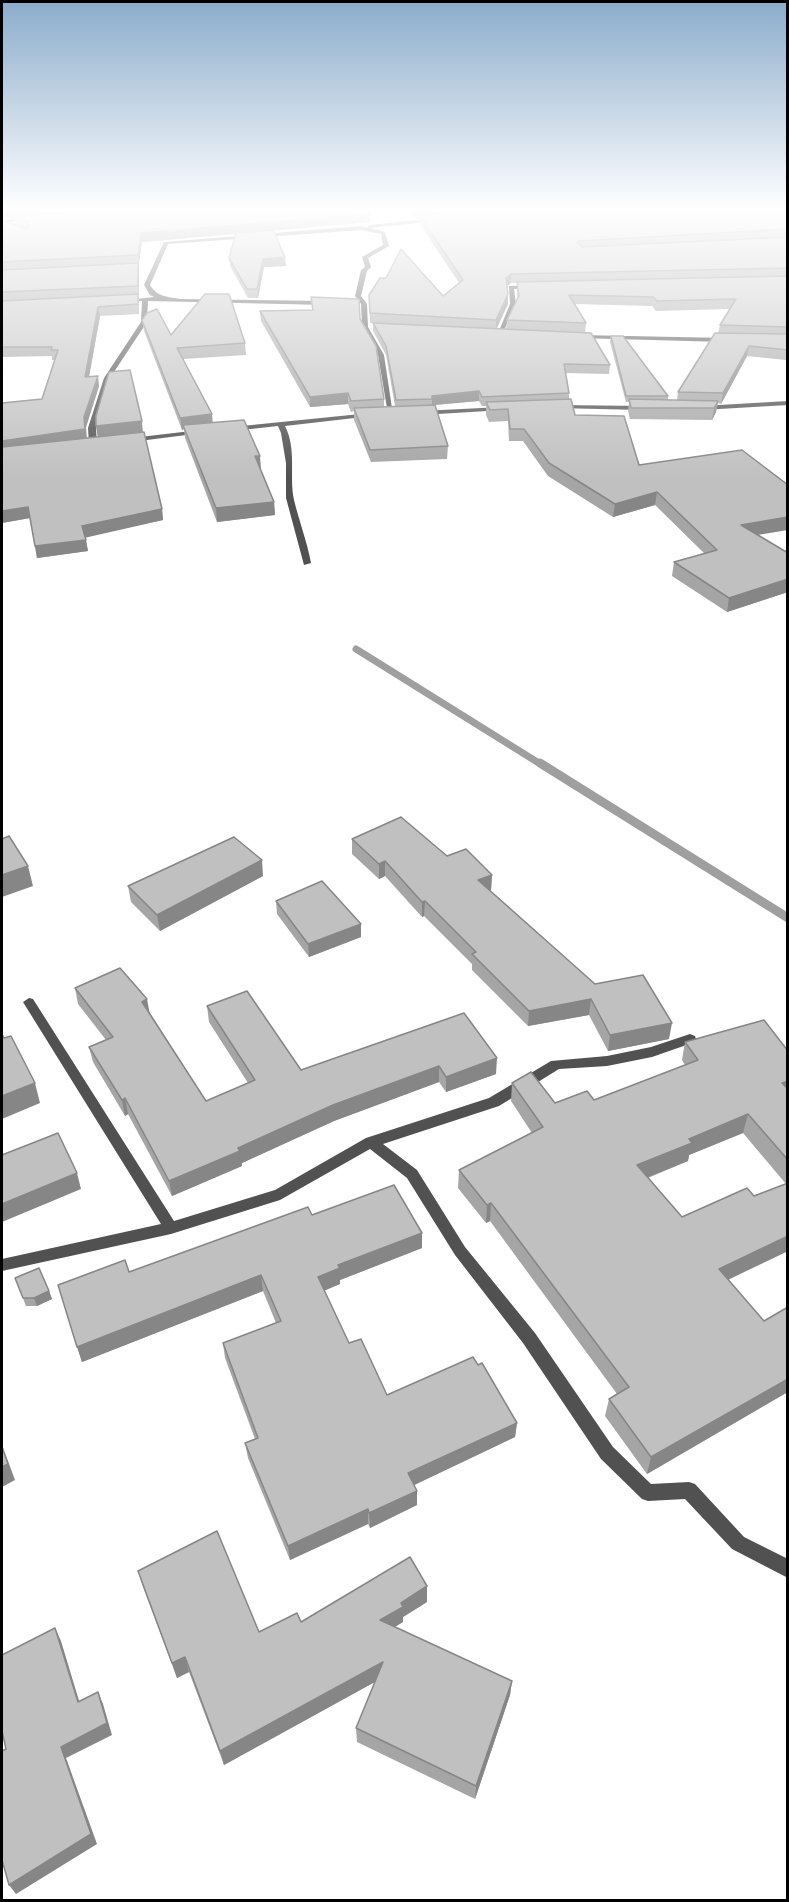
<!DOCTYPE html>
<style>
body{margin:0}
#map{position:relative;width:789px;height:1902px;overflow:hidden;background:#fff;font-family:"Space Grotesk",sans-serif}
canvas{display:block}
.frame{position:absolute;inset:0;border:3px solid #000;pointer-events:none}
</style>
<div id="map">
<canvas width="789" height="1902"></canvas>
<div class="frame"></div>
</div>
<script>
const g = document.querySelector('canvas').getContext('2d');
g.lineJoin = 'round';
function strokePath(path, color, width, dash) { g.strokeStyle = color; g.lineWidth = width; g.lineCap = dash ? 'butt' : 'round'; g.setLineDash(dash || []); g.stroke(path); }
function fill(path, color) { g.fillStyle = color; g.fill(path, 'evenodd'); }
strokePath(new Path2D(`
 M356,649l186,116`), '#9f9f9f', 7);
strokePath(new Path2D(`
 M540,763l248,155`), '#9f9f9f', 9);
fill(new Path2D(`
 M29,218l2,3 -29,2v-3z
 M435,218l2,3 -67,7 15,4 4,14 -21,12 3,9 -4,4 -6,25 6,8 1,23 16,28 9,60 -5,-1 -10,-59 -16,-28 -1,-23 -6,-8 6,-26 4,-3 -3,-10 21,-12 -2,-11 -20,-4 -193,14 -18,41c7,12 18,12 31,14l146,2 3,2 -3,2 -179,-4 -1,21 -37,56 -14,50 1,16 -4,2 -4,-2 -1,-16 16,-50 37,-56 1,-21 -20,2 -3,-2 35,-4 -4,-2 -6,-10 20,-43 197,-16 6,2 2,-3z
 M535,285l-2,3 -19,1 2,15 -14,31 -5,1 13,-32 -1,-18z
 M579,335l147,3 3,2 -3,2 -149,-4z
 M788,401v4l-86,5 -3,-2 3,-2z
 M558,405l85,1 3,2 -3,2 -87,-2v-2z
 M502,407l2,1v2l-83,5 -3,-2 3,-2z
 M370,413l3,2 -1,1 -87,10c12,24 4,49 9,74 5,21 13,41 17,63l-7,2 -18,-67v-35l-5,-30 -3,-7 -46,5 -4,-2 4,-2z
 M200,430l2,1v2l-71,9 -4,-2 4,-2z
 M29,998l4,1 141,222 101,-31 91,-52 123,-40 62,-37 56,-5 44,-9 39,-13 5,2 1,3 -1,3 -43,15 -45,9 -48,3 -60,37 -116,38 34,26 48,77 70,86 78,114 38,37 38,-2 6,2 49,53 44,22v19l-56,-29 -47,-50 -37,2 -6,-2 -41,-40 -78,-116 -68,-88 -48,-77 -37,-29 -90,51 -109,34 -169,37v-12l159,-35 -138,-222z`), '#515151');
fill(new Path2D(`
 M2,211l368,11 -97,8 13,36 -22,1 -6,31h-10l-18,-32 -1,-8 7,-24 -94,8 -3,21 -1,1 1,8v42l-39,2 -11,61 10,9 -13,41v11l12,-1 -2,-11 47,6 19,77 1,11 -78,17 3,14 -51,7 -7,-40 -28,5 53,-163h-3v-4l-50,1v-137l25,9 -12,-4 -1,-7z
 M411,211h377v158l-2,-9 -39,-4 -26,48 -3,-1 -2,9 -4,8 -82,-1 -2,-8 1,-9h-3l-16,-60 1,-6 57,60v4h9l1,-8 40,-59 2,-8 10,-16 -74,2 -4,-5 -77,-2 11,19 -1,10 25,32 -1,9 -44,-1 4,20v6l6,16 64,50 149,88v39l-61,20 -55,-36 2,-14 31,-8 -50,-49 -42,12 -65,-41 -25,-35h-14l-1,-20 -19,1 -3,-7v-9h-4l-3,-5 -44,4 13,41 -1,13 -76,3 -17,-42v-9l-3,1 -3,-8 -38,3 -49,-86 -1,-10 52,-1 -1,-13 49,22 24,80v8l11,-1 -9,-51 -13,-24v-8h-3l-1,-28 74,1 16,-13 -39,-59v-7l-5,1zM511,283h6v15l-10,22 -1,9h-10l12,-25v-10l-1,-8z
 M142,320l29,15 74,8 1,12 -63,4 30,64 48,46h-1l14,33 1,13 -58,7 -32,-84 -1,-9 -2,1 -38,-99z
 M352,839l95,17 45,19 -1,15h-1l105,94 74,55 -61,12 -19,-36 -61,11 -56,-56v-6l-48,-48 -2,1 -37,-41 -6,3 -27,-25z
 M263,876l-103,55 -29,-29 -3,-16z
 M276,901l85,23v13l-52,20 -32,-43z
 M75,988l75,25 56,88 42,-18 -39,-61 -2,-16 94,64 163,-57 32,61 -50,18 -7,-10 -105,39 -92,42v3l-70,30 -44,-82 -3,2 -32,-54 -4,-15 17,-7 -28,-36z
 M685,1042l103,9v200l-60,29 36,41 24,-14v88l-2,-2 -139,81 -42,-58 4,-17 8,-5 -127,-173 -4,2 -28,-35 1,-18 73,-37 -21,-32 1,-18 43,20 39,-3 91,-35 -3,-5zM743,1133l43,51 -32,12 -72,21 -34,-39 40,-17 1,-6z
 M312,1215l110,33 -82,32v4l-16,6 25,53 38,52 130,28 -2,14 -101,48 3,6v14l-47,23 -2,-4 -78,36 -42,-102 -3,-15 10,-4 -30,-81 -2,-15 53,-20 -13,-32 -181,71 -24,-77 71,-13z
 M15,1278l34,13 3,8 -15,7h-11z
 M138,1571l121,61 42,-10 126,-20 -24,15v5l-9,5 118,54 -2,14 -35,104 -118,-57 -1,-14 20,-47 -152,84 -35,-93 -12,6 -34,-91z`), '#a5a5a5');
fill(new Path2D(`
 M2,211h118l-106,5v2h-12z
 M415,211h62l-62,7z
 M370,214v8l-228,20 -3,21 -1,-8 3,-22z
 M285,257l1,9 -22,1 -6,31 -1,-9 6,-30z
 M138,263l1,9v23l-1,-9z
 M511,274v9l-5,4v-9z
 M508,294v10l-12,26v-10z
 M98,307l2,9 -13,71 -2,-10z
 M749,346l-2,10 -26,48 2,-11z
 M98,376l1,10 -13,41 1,13 -85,12v-11l82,-24z
 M479,391v10l-47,4v-9z
 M348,393v11l-38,3v-10z
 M718,401l-2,11 -4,8 2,-12z
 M212,414l1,12 -30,-1 1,4 -2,1 -2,-12z
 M142,421l1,13 -45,4 -2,-12z
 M255,456h5l1,13h-5z
 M657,492l-2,13 -42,12 2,-13z
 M274,502l1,13 -58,7 -1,-14z
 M28,507l2,11 -28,5v-12z
 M162,509l1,11 -79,18 -2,-12z
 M788,517v13l-49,8 2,-13z
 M86,540l2,11 -51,7 -2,-12z
 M788,579v13l-61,20 2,-14z
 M262,860l1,16 -103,55 -3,-16z
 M385,861v15l-6,3v-15z
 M28,866l5,20 -31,11v-22z
 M492,875l-1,15 -13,5v-15z
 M425,901l-1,15 -2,1v-15z
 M361,924v13l-52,20 -1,-13z
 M147,999l3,16 -8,-13z
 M591,999l-2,16 -61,11 1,-15z
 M672,1023l-3,16 -61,12 2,-16z
 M497,1058l-1,16 -50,18v-15z
 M439,1066v16l-105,39 -92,42v3l-70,30 -3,-15 69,-33 95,-43z
 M788,1081v17l-6,-15z
 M35,1083l5,20 -38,16v-23z
 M125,1098l3,16 -3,2 -3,-16z
 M748,1114l-5,19 -54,22 -1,6 -55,22 4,-18 52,-26z
 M77,1173l4,16 -79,33v-18z
 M491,1203l-1,18 -4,2 1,-18z
 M422,1233v15l-82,32v4l-21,9 -1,-16 20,-12z
 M788,1236v15l-74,35 5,-17z
 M261,1275l2,16 -181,71 -5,-15z
 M49,1291l3,8 -15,7 -3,-8z
 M788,1379v10l-2,4 -139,81 4,-17z
 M517,1423l-2,14 -107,51v-15z
 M2,1445l13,35 -13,7z
 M417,1491v14l-47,23 -1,-15z
 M368,1509v15l-78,36 -2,-14z
 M427,1586v16l-24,15v5l-23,14v-16l21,-17z
 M55,1628l6,13 22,73 -5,-12z
 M185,1657l4,15 -12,6 -5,-15z
 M383,1662l1,15 -160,88 -4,-14z
 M512,1681l-2,14 -35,104 1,-13z
 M98,1692l5,12 9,31 -46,23 31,86 -81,50 -7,-9 52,-138z`), '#868686');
const building = new Path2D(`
 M91,211h276l3,3 -229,19 -3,22 -136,7v-42l25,9 2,-7 -15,-6z
 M455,211h324l9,5v13l-209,12 -2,2 5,4 206,-10v31l-277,6 -5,4 2,16 -12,26 -126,-7 -1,-18 11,-17h6l15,-29 42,47 20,-16 -43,-64z
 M273,230l12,27 -22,2 -6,30h-10l-18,-31 7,-25z
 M138,263v23l-136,6v-22z
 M788,276v51l-68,-2 16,-26 -79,2 -4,-4 -84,-2 17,28 -79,-3 12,-24 -2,-14z
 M138,294v10l-40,3 -13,70 13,-1 -14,41 1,12 -83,12v-38l40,-4 16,-49h-7l1,-3h-50v-46z
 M205,294h24l16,49 -68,5 35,66 -32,4 -38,-98 5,-7 10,-4 14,26z
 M311,297l48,2 1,20 16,27 8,53 -33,2 -3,-8 -38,4 -50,-86 53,-1z
 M373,323l218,10 19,32 -46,-1 5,29 -87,4 -3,-6 -47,5v3l-36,1 -10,-54z
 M715,333l73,1v16l-39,-4 -26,47 -45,-1z
 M611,336h12l45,60h-42z
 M130,370l12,51 -46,5v-10l13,-44z
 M571,399l4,16 49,1 15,49 103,-15 46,35v32l-47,8 47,28v26l-59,19 -55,-36 43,-12 -60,-58 -42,12 -66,-41 -25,-34h-14l-2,-20 -18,1 -4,-8z
 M629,399l89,2 -4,7h-83z
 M435,405l13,41 -78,4 -16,-42z
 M244,420l16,36h-5l19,46 -58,6 -33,-83z
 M144,432l18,77 -80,17 4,14 -51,6 -7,-39 -26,4v-64z
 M401,817l46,39 19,-7 26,26 -14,5 117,104 48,-9 29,48 -62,12 -19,-36 -62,12 -57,-57 4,-2 -51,-51 -3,1 -37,-41 -6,3 -27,-25z
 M9,836l19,30 -26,9v-36z
 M234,837l28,23 -105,55 -29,-29z
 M322,881l39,43 -53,20 -32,-43z
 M120,968l27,31 -5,3 64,99 49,-21 -48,-74 40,-15 54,79 163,-57 33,45 -51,19 -7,-11 -106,39 -95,43 2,3 -71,30 -44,-83 -3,2 -33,-53 24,-10 -38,-49z
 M764,1020l24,31v30l-6,2 6,6v71l-40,-46 -59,25 3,4 -55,22 45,52 65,-29 7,8 34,-13v53l-69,33 45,52 24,-14v72l-137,78 -42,-58 20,-12 -138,-184 -4,2 -28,-35 84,-43 -31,-44 19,-11 24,31 32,-12 7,9 104,-40 -13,-18z
 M2,1034l2,4 7,-2 24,47 -33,13z
 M58,1133l19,40 -75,31v-49z
 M394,1185l28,48 -84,32 2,3 -22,9 31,66 12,-4 26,56 86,-38 5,8 4,-2 35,60 -109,50 9,18 -48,22 -1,-4 -80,37 -43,-103 13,-5 -35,-95 58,-22 -20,-46 -184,72 -19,-62 67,-25 4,12 179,-65 4,8z
 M39,1268l10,23 -15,7h-11l-8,-20z
 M2,1447l6,17 -6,3z
 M217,1531l42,101 38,-19 4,9 109,-65 17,29 -26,17 2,4 -23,13 132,61 -36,105 -120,-58 27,-66 -163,89 -35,-94 -13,6 -34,-92z
 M55,1628l23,74 20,-10 9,31 -46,24 30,87 -82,51 -7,-25v-109l4,-2 -4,-18v-76z`);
fill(building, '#c0c0c0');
strokePath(building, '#868686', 1.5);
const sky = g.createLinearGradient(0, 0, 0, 477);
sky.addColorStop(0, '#8baccb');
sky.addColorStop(0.44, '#fff');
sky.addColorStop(1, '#ffffff00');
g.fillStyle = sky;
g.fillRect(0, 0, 789, 477);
</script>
